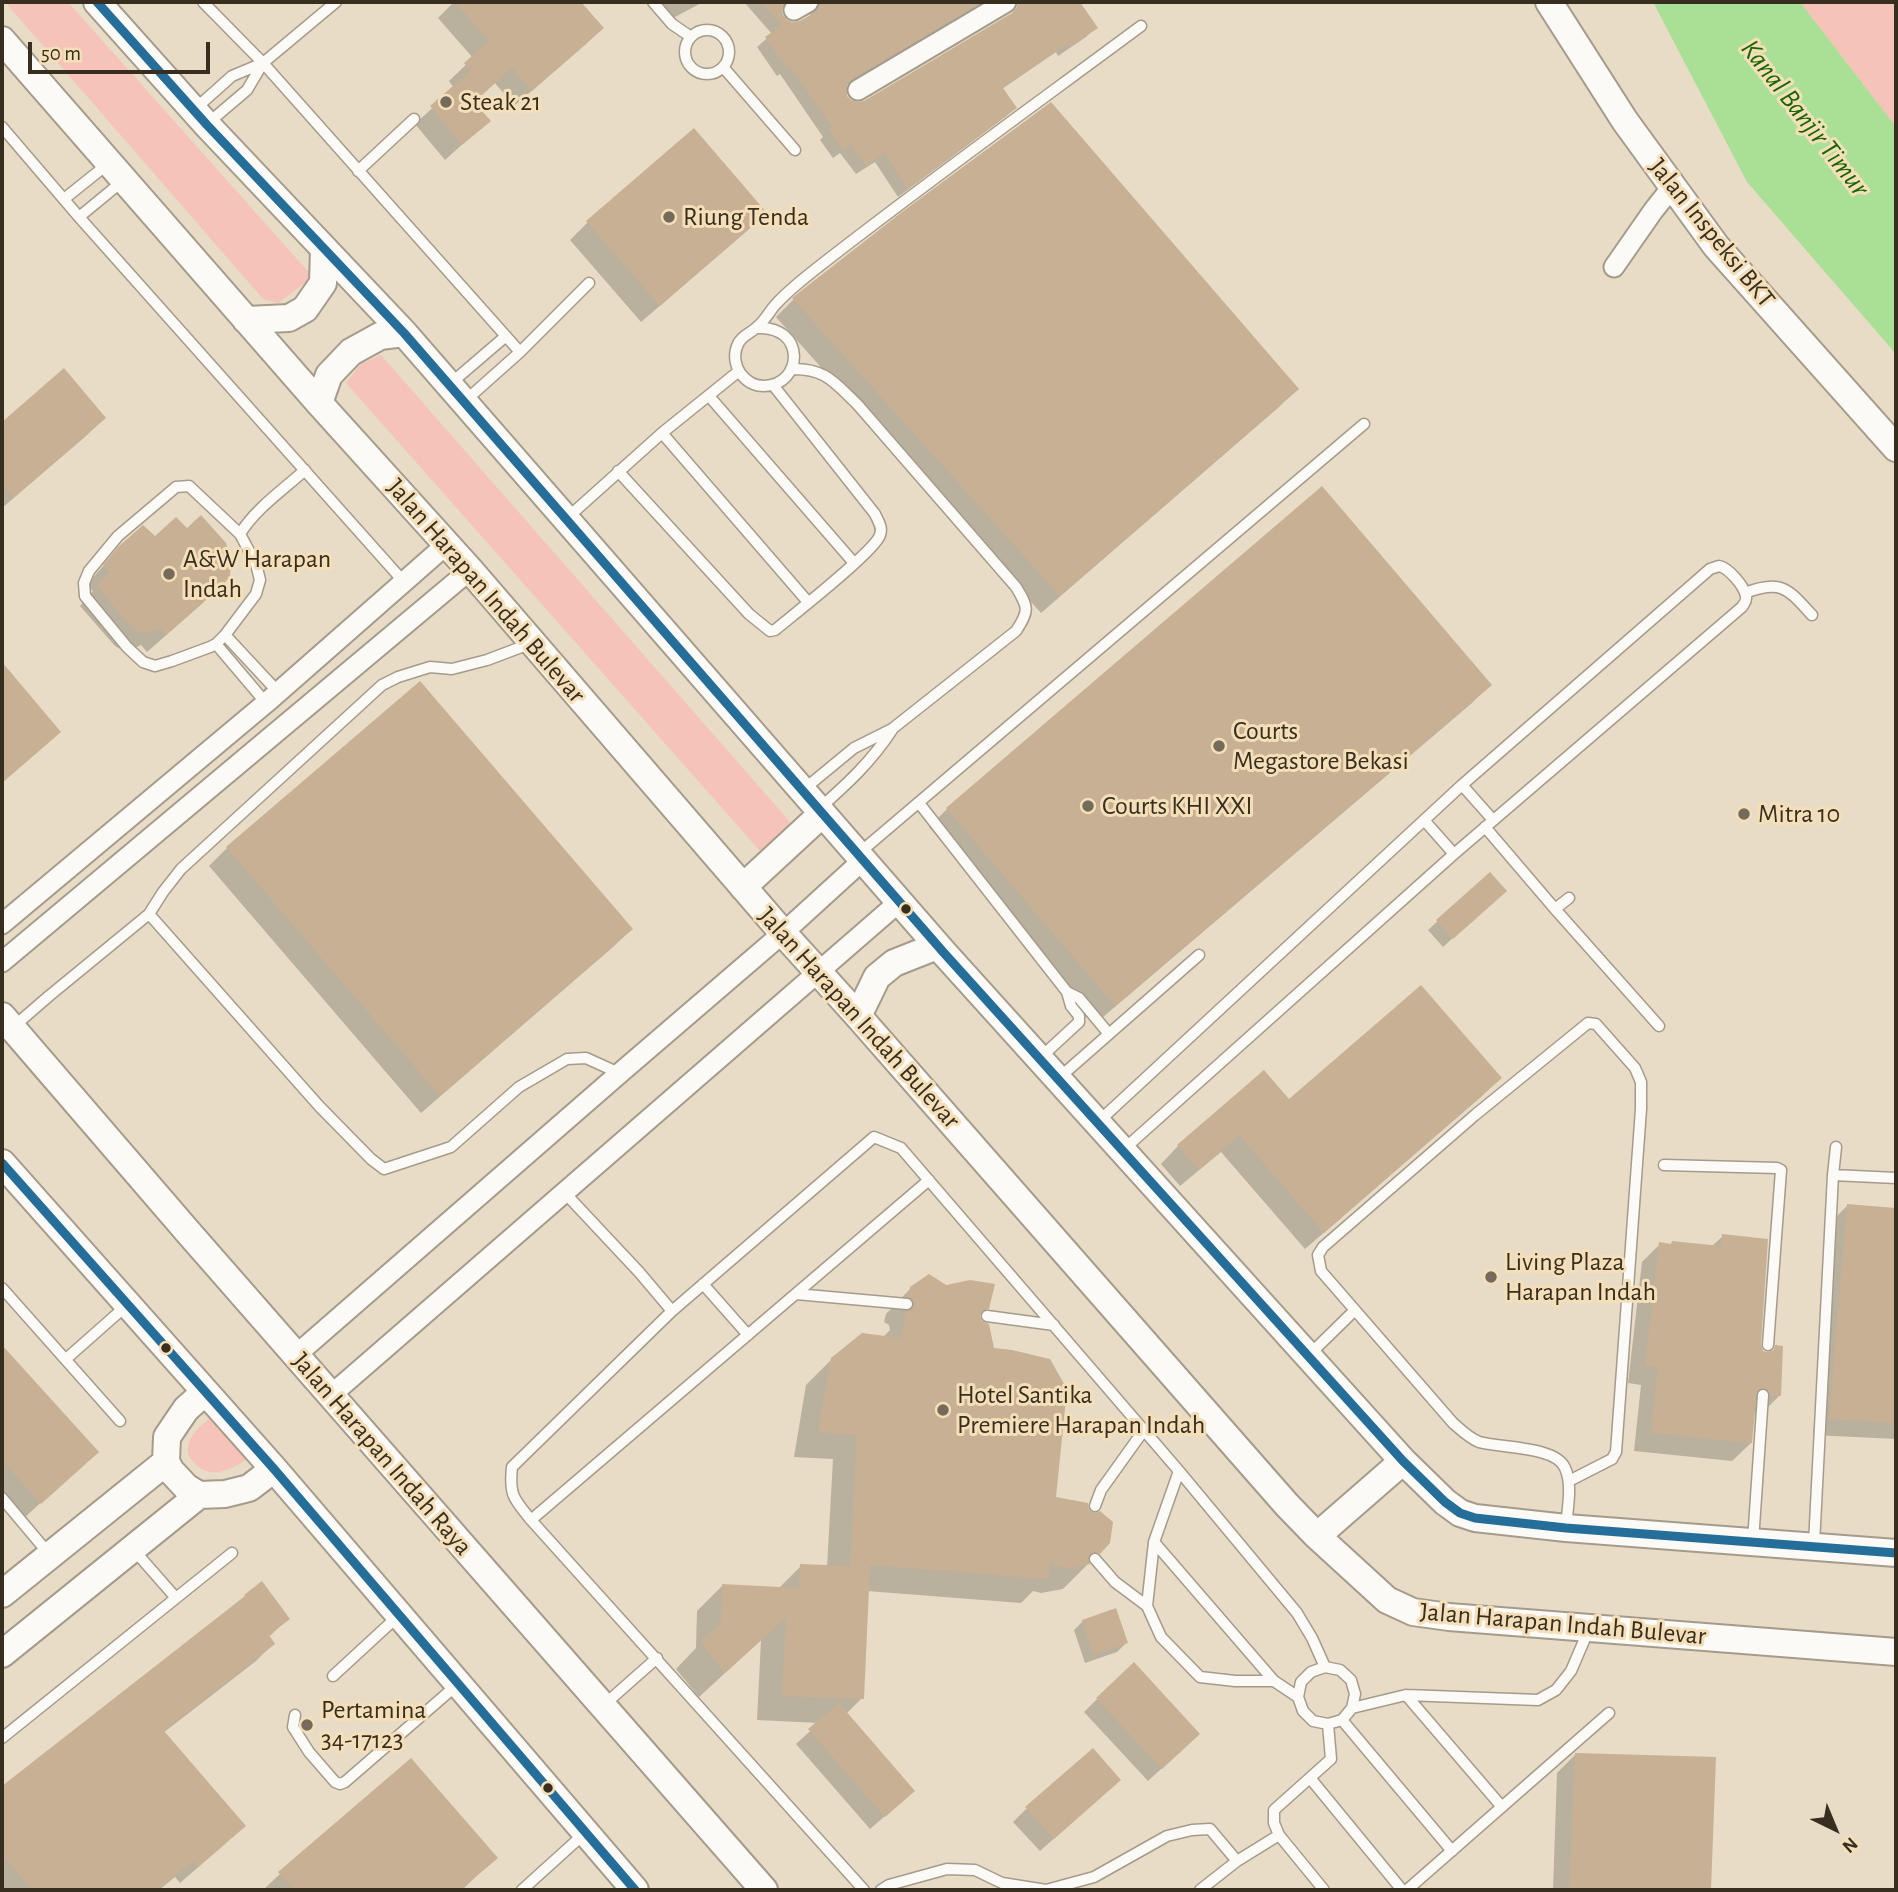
<!DOCTYPE html>
<style>
body{margin:0}
#map{position:relative;width:1898px;height:1892px;overflow:hidden;background:#e8dcc6;font-family:"Alegreya Sans",sans-serif}
canvas{display:block}
.frame{position:absolute;inset:0;border:4px solid #372e20;pointer-events:none}
.north{position:absolute;left:1800px;top:1794px;width:70px;height:70px;-webkit-text-stroke:5px #f5dfb9;paint-order:stroke;rotate:137deg;font-size:19px;font-weight:700;line-height:28px;text-align:center;color:#372e20}
.north::after{content:'';display:block;margin:auto;width:24px;height:32px;background:#372e20;clip-path:polygon(50% 0,100% 100%,50% 72%,0 100%)}
.scale{position:absolute;left:28px;top:42px;width:182px;height:32px;box-sizing:border-box;border:4px solid #372e20;border-top:0;padding-left:9px;font-size:21px;line-height:24px;white-space:nowrap;color:#372e20;-webkit-text-stroke:5px #f5dfb9;paint-order:stroke}
</style>
<div id="map">
<canvas width="1898" height="1892"></canvas>
<div class="frame"></div>
<div class="north">N</div>
<div class="scale">50 m</div>
</div>
<script>
const g = document.querySelector('canvas').getContext('2d');
g.lineJoin = 'round';
function fill(path, color) { g.fillStyle = color; g.fill(path, 'evenodd'); }
function strokePath(path, color, width, dash) { g.strokeStyle = color; g.lineWidth = width; g.lineCap = dash ? 'butt' : 'round'; g.setLineDash(dash || []); g.stroke(path); }
function write(font, color, halo, rows, align = 'center') {
  g.font = font + ' "Alegreya Sans",sans-serif'; g.lineWidth = 6; g.setLineDash([]); g.textBaseline = 'middle'; g.strokeStyle = halo; g.fillStyle = color; for (const [text, x, y, turn = 0] of rows) {
    g.save(); g.translate(x, y); g.rotate((+turn || 0) * Math.PI / 180); g.textAlign = isNaN(turn) ? turn : align; if (halo) g.strokeText(text, 0, 0); g.fillText(text, 0, 0); g.restore();
  }
}
fill(new Path2D(`
 M5,2h63l245,275 -35,26 -15,-4z
 M1800,2h96v125z
 M381,355l410,468 -11,17 -19,12 -415,-469 15,-19z
 M210,1418l37,41c-21,15 -44,22 -59,-5 -2,-16 11,-27 22,-36z`), '#f5c3b8');
fill(new Path2D(`
 M1653,2h147l96,125v227l-149,-172z`), '#aadf96');
fill(new Path2D(`
 M454,2h125l22,26 -16,17 -71,61 -19,-23 -22,20 15,18 -43,39 -30,-36 39,-36 -5,-7 24,-23 -35,-40z
 M645,2h58l-39,21z
 M744,2h44l-7,4 1,12 11,6 17,-7v-11l-4,-4h180l-141,84v10l7,7h12l146,-73 50,-28h18l18,25 -10,10 -28,19 -2,-4 -54,37 13,19 -10,9 -107,80 -23,-35 -19,12 -16,-21 -7,5 -13,-18 3,-3 -43,-63 -3,2 -20,-29 15,-13z
 M765,213l-18,18 -106,91 -71,-82 18,-18z
 M794,299l503,90 -18,18 -238,206 -265,-296z
 M64,371l40,47 -18,18 -84,72v-84z
 M155,539l49,63 -57,50 -6,-7 -10,5h-9l-7,-4 -35,-40 13,-15 -7,-6 33,-36z
 M2,665l57,67 -57,51z
 M1490,684l-18,19 -376,320 -167,-196 18,-18z
 M227,848l404,81 -18,18 -192,166 -212,-247z
 M1490,874l6,25 -53,48 -15,-17z
 M1500,1078l-18,18 -177,153 -84,-97 -41,34 -19,-22 17,-18 111,-44z
 M1848,1205l48,4v230l-83,-4 18,-213z
 M1723,1236l36,109 3,7 8,2 6,-7 4,48 -18,18h-9l-2,30 -19,18 -98,-10 7,-66 -13,-2 14,-121 18,-18 51,3z
 M911,1288l77,20 -10,9 77,182 44,54 -36,36 -22,4 -8,-2 -12,12 -154,-12 -5,107 -16,16 53,90 -29,25 -74,-85 23,-21 -62,-3 4,-80 -62,57 -23,-28 20,-21 1,-37 25,-25 56,3 23,-23 26,1 6,-108 -39,-2 12,-72 26,-26 51,-22 7,-7 -1,-5 -5,-3 2,-8z
 M2,1347l94,105 -72,66 -22,-25z
 M236,1606l52,12 -20,20 5,6 -17,17 -93,72 63,110 -46,40 -5,-6 -16,13h-157v-102z
 M1083,1621l43,22 -9,9 -32,11 -11,-33z
 M1097,1699l88,48 -37,34 -64,-69z
 M1575,1755l139,4 -4,131h-157l4,-117z
 M1105,1793l-65,58 -27,-29 13,-13z
 M495,1858l-33,32h-199l17,-16z`), '#0003');
fill(new Path2D(`
 M455,2h126l23,26 -72,63 -20,-23 -38,34 17,19 -29,24 -32,-39 40,-35 -6,-8 25,-22z
 M761,2h24l-3,7 1,6 4,5 6,2 7,-1 14,-8 5,-5 1,-6h162l-131,78 -4,5v11l4,4 6,2 7,-1 148,-88 5,-6 1,-5h62l18,26 -30,20 -2,-4 -63,44 14,20 -109,81 -23,-36 -19,13 -15,-21 -8,5 -14,-21 3,-2 -42,-61 -3,2 -22,-31 17,-12z
 M1051,102l248,287 -239,207 -268,-298 110,-86z
 M694,128l73,85 -107,93 -74,-85z
 M64,368l42,50 -93,80 -11,-14v-62z
 M1322,486l170,199 -377,321 -169,-198z
 M201,515l25,28 5,20 -1,13 -6,8 -58,51 -6,-7 -10,4 -9,1 -8,-4 -36,-43 13,-14 -7,-7 15,-18 25,-22 12,11 21,-19 11,11z
 M2,662l59,70 -59,51z
 M420,681l213,248 -193,167 -214,-249z
 M1490,872l17,19 -54,48 -17,-19z
 M1421,985l81,93 -178,155 -85,-98 -40,35 -22,-25 87,-75 25,29z
 M1847,1204l49,4v215l-67,-4z
 M1722,1234l46,5 -7,106 2,6 5,1 6,-2 1,-5 8,1 -2,50 -11,-1 -1,-4 -5,-3 -5,1 -2,2 -5,52 -101,-10 7,-66 -13,-2 14,-123 12,2 1,-3 49,5z
 M929,1274l17,11 24,-5 25,4 -6,25h-5l-4,7 2,5 7,3 5,24 18,2 38,9 17,30 -11,108 32,6v4l2,4 6,2 4,-2 13,11 -3,21 -10,11 -6,-2 -4,2 -2,6 2,4 -22,5 -18,-5 -2,15 -178,-14 -6,134 -82,-3 4,-78 -61,55 -25,-31 21,-19 1,-39 77,4 1,-24 50,2 7,-131 -39,-3 13,-74 31,-25 39,5 5,-27 5,-1 3,-5 -1,-5 -5,-3 2,-10z
 M2,1345l97,107 -58,52 -39,-44z
 M262,1581l28,38 -21,16 6,9 -111,87 82,95 -48,41 -5,-6 -35,29h-126l-30,-36v-68l243,-190 -1,-1z
 M1116,1608l12,35 -35,12 -11,-35z
 M1134,1662l66,72 -38,35 -66,-71z
 M839,1703l76,88 -30,26 -77,-88z
 M1093,1748l28,32 -67,59 -29,-32z
 M1575,1753l141,4 -5,133h-142z
 M411,1758l87,100 -38,32h-166l-16,-18z`), '#c8b094');
const lane = new Path2D(`
 M203,2l60,61 257,289
 M653,2l19,22 19,13
 M685 52a22 22 0 1 1 44 0a22 22 0 1 1-44 0Z
 M723,67l72,83
 M195,109l37,-33 31,-13 73,-61
 M207,124l40,-34 16,-27
 M2,127l77,90 325,365
 M358,171l56,-52
 M64,199l45,-36
 M79,217l45,-37
 M757,328c49,-3 47,57 7,58 -9,0 -17,-4 -23,-12 -6,-8 -8,-20 -3,-30 4,-9 12,-10 19,-17 8,-6 13,-17 20,-24 12,-13 26,-24 40,-35 106,-83 216,-162 324,-242
 M791,369c34,-1 43,13 66,35l159,183c12,20 14,23 0,44l-124,98 -38,19 -51,42
 M450,384l56,-48
 M709,396l145,167
 M465,401l55,-49 69,-69
 M662,433l146,169
 M618,471l131,143 21,17 5,-1c18,-15 100,-79 105,-95 3,-8 -2,-14 -5,-21l-102,-129
 M566,519l96,-86 77,-62
 M240,534l-51,-48 -13,1 -58,49 -29,35 -5,12 1,13 42,51 16,15 12,4 17,-5 38,-14 6,-3 9,-9 31,-41 4,-14 -4,-16 -16,-30c15,-25 43,-44 65,-64
 M1745,593c37,-14 43,-4 67,22
 M225,635l54,58
 M216,644l50,59
 M1462,785l31,35
 M919,803l148,189 12,6 30,36
 M820,808c28,-25 51,-46 72,-78
 M1424,820l30,34
 M1485,827l70,82 104,117
 M858,854l506,-430
 M1555,909l14,-11
 M149,914l170,192 52,53 13,10 67,-22 68,-60 48,-28 19,-1 33,15
 M12,1028l37,-32 100,-82 14,-22 18,-23 201,-184 16,-8 32,-10 22,2 35,-9 45,-17
 M1040,1058l39,-36v-6l-8,-10 -4,-14
 M1060,1077l139,-122
 M1097,1123l365,-338 248,-216 9,-3c10,2 25,20 27,30 1,5 -1,6 -4,11l-288,247 -331,296
 M1664,1165l113,3 4,2 -13,175
 M1833,1175l63,3
 M929,1180l-398,340c-17,-21 -22,-24 -19,-53l160,-156 202,-174 27,11 278,323 118,142 15,25 13,29
 M564,1192l75,80 33,39
 M703,1284l45,51
 M2,1288l118,133
 M796,1294l111,10
 M987,1316l67,9
 M1308,1356l47,-46
 M66,1359l60,-53
 M1179,1471l-25,71 120,139 24,16
 M2,1498l47,56
 M1095,1506l6,-16 43,-60
 M531,1520l333,370
 M1566,1528c1,-18 7,-43 -1,-60 -9,-22 -65,-20 -86,-26 -10,-4 -18,-12 -26,-19l-132,-152 -3,-16 5,-8 152,-132 113,-92 8,1 39,44 6,14v27l-25,343 -4,7 -43,22
 M1753,1541l10,-146
 M1154,1542l-7,64 14,31 39,40 35,4h39
 M1814,1544l19,-369 3,-28
 M133,1549l43,49
 M1095,1559l20,23 32,24
 M333,1676l64,-59
 M1406,1695l96,112
 M605,1704l52,-46
 M1352,1708l3,-14 -4,-14 -11,-10 -15,-3 -14,5 -10,10 -3,15 5,14 10,10 15,3 14,-4 10,-12 54,-13 132,5 18,-10 15,-19 18,-42
 M295,1715l-2,12 16,25 26,30 5,2 5,-2 113,-98
 M1342,1720l110,131
 M2,1738l230,-185
 M1310,1778l92,112
 M522,1890l63,-57
 M881,1890l8,-5 58,-16 28,1 27,13 44,7 48,-13 73,-41 25,-6 18,-1 27,32
 M1200,1890l37,-29 42,-26
 M1324,1890l-45,-55 -5,-12v-13l57,-51 -3,-35
 M1407,1890l202,-177`);
const street = new Path2D(`
 M794,10l14,-8
 M858,90l148,-88
 M1614,267l39,-56 19,-24
 M2,924l264,-221 181,-159
 M2,962l468,-392
 M296,1355l324,-282 163,-140 79,-72
 M331,1395l568,-493`);
const secondary = new Path2D(`
 M97,2l110,123 197,208 540,620 459,508 42,41 15,11 15,5 91,10 330,25
 M1549,2l76,119 91,125 180,202
 M2,40l317,363 151,167 313,363 75,83 429,489 30,31 70,64 26,12 36,5 447,35
 M246,320l43,-2 16,-9 18,-26 1,-34
 M319,403l10,-28 22,-23 29,-16 24,-3
 M743,887l79,-73
 M2,1016l186,216 576,658
 M858,1016l19,-39 17,-14 43,-17
 M2,1163l272,306 361,421
 M205,1392l-19,17 -19,28 -1,25 5,9 15,16 13,8 26,-1 24,-6 25,-19
 M1317,1536l86,-75
 M2,1594l164,-132
 M2,1654l197,-159`);
strokePath(lane, '#a49b8b', 13);
strokePath(street, '#a49b8b', 23);
strokePath(secondary, '#a49b8b', 30);
strokePath(lane, '#fcfaf6', 10);
strokePath(street, '#fcfaf6', 19);
strokePath(secondary, '#fcfaf6', 26);
strokePath(new Path2D(`
 M97,2l110,123 197,208 540,620 459,508 42,41 15,11 15,5 91,10 330,25
 M2,1163l272,306 361,421`), '#256e99', 9);
for (const [x, y, r, color] of [
 [446,102,7,"#756b5a"],
 [669,217,7,"#756b5a"],
 [169,574,7,"#756b5a"],
 [1219,746,7,"#756b5a"],
 [1088,806,7,"#756b5a"],
 [1744,814,7,"#756b5a"],
 [906,909,6,"#372e20"],
 [1491,1277,7,"#756b5a"],
 [166,1348,6,"#372e20"],
 [943,1410,7,"#756b5a"],
 [307,1725,7,"#756b5a"],
 [548,1788,6,"#372e20"]
]) { const dot = new Path2D(); dot.arc(x, y, r, 0, 2 * Math.PI); g.fillStyle = color; g.fill(dot); strokePath(dot, '#f5dfb9', 2.5); }
write('26px', '#372e20', '#f5dfb9', [
 ["Steak 21",460,102],
 ["Riung Tenda",683,217],
 ["A&W Harapan",183,559],
 ["Indah",183,589],
 ["Courts",1233,731],
 ["Megastore Bekasi",1233,761],
 ["Courts KHI XXI",1102,806],
 ["Mitra 10",1758,814],
 ["Living Plaza",1505,1262],
 ["Harapan Indah",1505,1292],
 ["Hotel Santika",957,1395],
 ["Premiere Harapan Indah",957,1425],
 ["Pertamina",321,1710],
 ["34-17123",321,1740]
], 'left');
write('26px', '#372e20', '#f5dfb9', [
 ["Jalan Inspeksi BKT",1712,233,51],
 ["Jalan Harapan Indah Bulevar",486,591,49],
 ["Jalan Harapan Indah Bulevar",859,1018,48],
 ["Jalan Harapan Indah Raya",382,1454,49],
 ["Jalan Harapan Indah Bulevar",1563,1624,5]
]);
write('italic 28px', '#176602', '#f5dfb9', [
 ["Kanal Banjir Timur",1805,118,52]
]);
</script>
